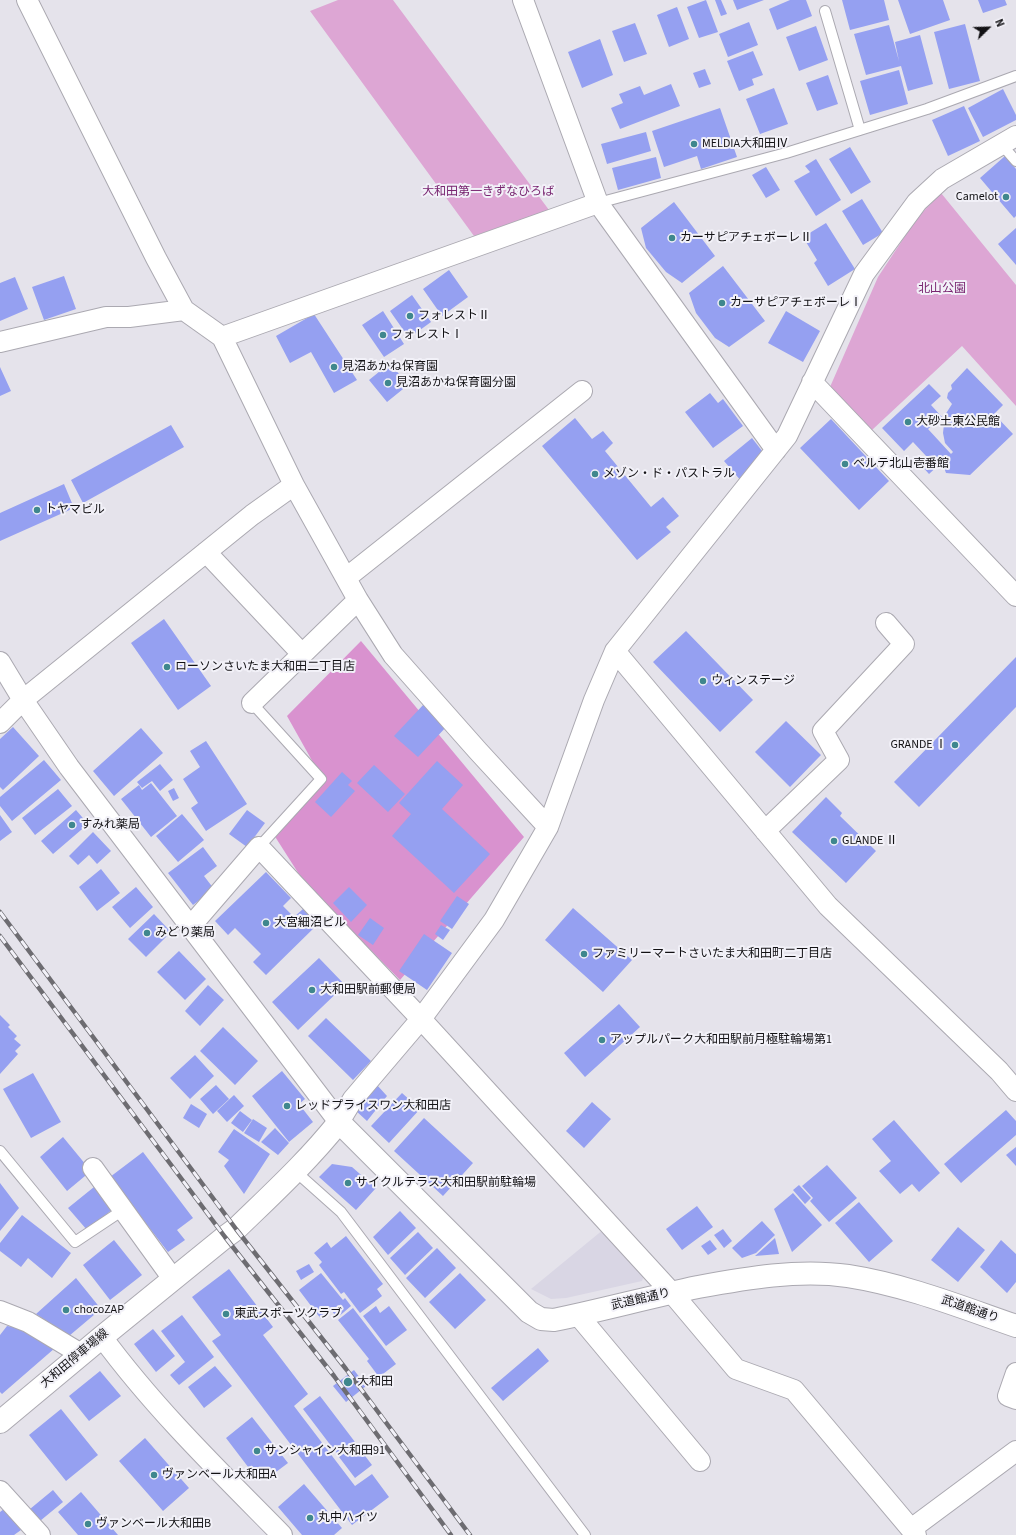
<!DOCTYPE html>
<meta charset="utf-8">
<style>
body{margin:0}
#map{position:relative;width:1016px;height:1535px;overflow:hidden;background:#e5e3eb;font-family:"Source Sans 3",sans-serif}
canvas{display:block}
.north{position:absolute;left:968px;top:8px;width:40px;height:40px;-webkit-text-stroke:3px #f2f1f8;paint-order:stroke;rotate:67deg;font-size:11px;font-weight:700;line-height:16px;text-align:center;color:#121114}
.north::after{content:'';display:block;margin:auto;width:14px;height:18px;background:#121114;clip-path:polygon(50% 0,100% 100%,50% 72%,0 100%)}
</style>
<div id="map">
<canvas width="1016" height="1535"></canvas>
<div class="north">N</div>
</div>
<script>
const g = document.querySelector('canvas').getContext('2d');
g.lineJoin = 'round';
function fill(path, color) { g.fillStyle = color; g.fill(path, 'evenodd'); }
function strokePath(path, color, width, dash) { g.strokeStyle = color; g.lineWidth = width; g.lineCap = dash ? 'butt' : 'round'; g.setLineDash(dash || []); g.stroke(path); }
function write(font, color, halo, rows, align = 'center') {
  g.font = font + ' "Source Sans 3","Noto Sans JP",sans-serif'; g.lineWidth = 4; g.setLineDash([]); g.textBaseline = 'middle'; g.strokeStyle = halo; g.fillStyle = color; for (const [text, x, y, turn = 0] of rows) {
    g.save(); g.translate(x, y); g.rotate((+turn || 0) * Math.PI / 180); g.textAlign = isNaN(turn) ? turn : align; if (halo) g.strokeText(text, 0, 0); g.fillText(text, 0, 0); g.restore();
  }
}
fill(new Path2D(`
 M604,1229l41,44 -3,8 -76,17 -15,1 -20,-10z`), '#d9d6e4');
fill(new Path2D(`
 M338,0h55l156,210 -75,26 -164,-225z
 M941,193l75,92v121l-54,-60 -90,84 -42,-43 48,-110 39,-59z`), '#dda6d4');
fill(new Path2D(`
 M361,641l163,196 -124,143 -96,-98 -30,-47 50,-53 -37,-66z`), '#d992cf');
fill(new Path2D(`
 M706,0l12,32 -19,6 -12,-31z
 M715,0h6l6,14 -6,2z
 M733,0h31l-27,10z
 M790,0h16l6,16 -35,14 -8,-21z
 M842,0h42l5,20 -39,10z
 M898,0h45l7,20 -40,14z
 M978,0h27l2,5 -24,8z
 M677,7l12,32 -20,8 -12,-32z
 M749,22l9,23 -30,12 -9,-23z
 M635,23l12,31 -23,8 -12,-31z
 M965,24l15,57 -31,8 -15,-57z
 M889,25l10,36 -4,-19 25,-7 13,49 -25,7 -7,-25 -35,9 -12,-41z
 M816,26l12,34 -29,11 -13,-34z
 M600,39l13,36 -31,13 -14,-36z
 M753,51l10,24 -11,4 2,6 -15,6 -12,-30z
 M705,69l6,15 -12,4 -6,-15z
 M899,70l9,34 -38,11 -10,-34z
 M828,75l10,29 -21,7 -11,-28z
 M671,84l9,22 -60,23 -9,-21 12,-5 -4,-9 21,-8 4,9z
 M774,88l14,36 -28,10 -14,-35z
 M1003,89l13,26v5l-33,17 -15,-29z
 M964,106l16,35 -32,15 -16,-36z
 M720,108l17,49 -36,12 -4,-13 -33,11 -12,-36z
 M646,132l5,19 -44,13 -6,-20z
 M850,147l21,35 -20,12 -22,-35z
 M1005,156l11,13v47l-2,2 -34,-40z
 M656,157l5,21 -43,12 -6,-22z
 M816,159l25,41 -25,16 -22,-35 16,-9 -5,-6z
 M766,167l14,23 -14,8 -14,-23z
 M862,199l21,34 -20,12 -21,-34z
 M674,202l41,54 -33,27 -16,-11 -20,-24 -5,-20z
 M826,223l29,46 -27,17 -14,-23 3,-3 -14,-23z
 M1016,228v37l-18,-21z
 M723,266l42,55 -36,26 -14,-9 -19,-25 -7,-20z
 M449,270l19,27 -26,19 -19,-27z
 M64,276l12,33 -32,11 -12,-33z
 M15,277l13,32 -28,12v-38z
 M412,295l19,27 -22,16 -19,-27z
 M383,311l21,33 -20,13 -22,-32z
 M786,311l34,20 -17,31 -35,-19z
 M314,314l43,66 -23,13 -23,-41 -21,11 -14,-27z
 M390,363l18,22 -21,17 -18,-22z
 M0,367l11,24 -11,5z
 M967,368l36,37 -9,9 19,20 -43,41 -24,-2 -4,-11 -13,12 -9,-10 7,-7 -14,-15 -9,9 -22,-23 47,-44 12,12 -10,9 11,12 -14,12 23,25 2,-2 -8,-9 -2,-10 2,-18 7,-11 -5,-6 1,-5 4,-4 -1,-4z
 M710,393l8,10 5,-4 20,27 -30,22 -28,-36z
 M575,418l17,21 11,-8 10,12 -8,8 46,56 12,-10 16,19 -13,11 5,5 -34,28 -95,-114z
 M831,419l58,62 -30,29 -59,-62z
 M171,425l13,22 -101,56 -12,-23z
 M752,438l14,18 -24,26 -18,-21z
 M64,484l10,24 -74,33v-28z
 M164,619l47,67 -33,24 -47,-67z
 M686,631l67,69 -33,32 -67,-70z
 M1016,657v50l-97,100 -25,-25z
 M424,704l23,22 -29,31 -24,-21z
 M786,721l35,34 -31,32 -35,-35z
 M13,727l26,29 -36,34 -3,-3v-48z
 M141,728l22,25 -49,43 -21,-25z
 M206,741l41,63 -41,27 -15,-23 7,-5 -15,-24 17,-12 -10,-16z
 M44,760l17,20 -49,41 -12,-15v-9z
 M437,761l26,24 -21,24 48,45 -36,39 -62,-57 19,-22 -12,-11z
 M160,764l13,16 -13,11 -8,-10 -10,7 -5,-6z
 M374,765l31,29 -17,18 -31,-29z
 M342,772l10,9 -4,4 7,6 -24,26 -16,-15z
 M151,783l26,33 -26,21 -30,-38 18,-14 3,5z
 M174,788l5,10 -6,3 -5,-10z
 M58,789l14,17 -37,29 -13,-17z
 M826,797l16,16 -2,3 36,35 -30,32 -54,-51z
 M76,810l12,14 -35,30 -12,-13z
 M247,810l18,13 -18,24 -18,-13z
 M182,814l22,26 -26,22 -22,-26z
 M0,815l12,17 -12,9z
 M93,832l18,19 -14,13 -8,-9 -11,10 -9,-9z
 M203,847l14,19 -13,10 10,13 -21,16 -25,-32z
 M101,869l19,24 -23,18 -18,-24z
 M266,872l25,26 -8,8 11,11 9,-8 15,15 -52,51 -13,-13 8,-8 -26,-26 -7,7 -13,-14z
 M136,887l17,20 -23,21 -18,-21z
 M349,887l18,18 -16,17 -18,-19z
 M457,896l12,8 -17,25 -12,-8z
 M573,908l59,52 -29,32 -58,-52z
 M154,914l17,18 -25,25 -18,-18z
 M370,918l14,10 -11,17 -15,-10z
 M441,925l9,5 -7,10 -8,-6z
 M424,934l28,19 -25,37 -28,-19z
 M179,951l27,28 -21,21 -28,-28z
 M319,958l26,27 -47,45 -26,-28z
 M208,985l16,15 -24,26 -15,-15z
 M619,1004l21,23 -55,50 -21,-24z
 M0,1015l10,10 -2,2 9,9 -3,3 7,6 -6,6 3,3 -18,20z
 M326,1018l45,43 -18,19 -45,-44z
 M223,1027l35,34 -23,24 -35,-34z
 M195,1055l19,21 -24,23 -20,-21z
 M282,1071l23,28 -6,5 14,18 -24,20 -37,-46z
 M33,1073l28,49 -30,16 -28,-49z
 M216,1085l13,14 -16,15 -13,-15z
 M377,1085l10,11 -20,25 -12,-11z
 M402,1093l18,16 -31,34 -18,-17z
 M234,1095l10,11 -17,16 -10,-11z
 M592,1102l19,17 -27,29 -18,-17z
 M191,1104l16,10 -8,14 -16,-10z
 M1006,1110l10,11v14l-55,48 -17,-19z
 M240,1111l12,9 -9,12 -12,-9z
 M424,1118l49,45 -30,33 -49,-45z
 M253,1119l14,9 -8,14 -15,-9z
 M894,1120l46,53 -21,19 -7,-8 -12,10 -21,-23 12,-10 -19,-22z
 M275,1128l14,15 -11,12 -17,-13z
 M234,1129l36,25 -26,40 -20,-28 5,-6 -11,-8z
 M63,1137l28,34 -24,20 -27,-34z
 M1016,1147v19l-10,-11z
 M143,1152l50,66 -16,12 8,10 -17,12 -58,-75z
 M332,1164l20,3 24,21 -20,22 -37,-33z
 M827,1165l30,33 -28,24 -19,-21 3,-3 -11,-12z
 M0,1183l19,25 -19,23z
 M799,1185l12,13 -6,6 -12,-14z
 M94,1187l19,22 -26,21 -19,-22z
 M793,1193l29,32 -30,27 -18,-43z
 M859,1202l34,39 -24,21 -34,-39z
 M697,1206l16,21 -31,23 -16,-21z
 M400,1211l16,17 -28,27 -15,-18z
 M22,1215l49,38 -19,25 -24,-20 -7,9 -21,-16v-8z
 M762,1221l13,14 -19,18 -14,5 -10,-10z
 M958,1227l27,23 -27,32 -27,-22z
 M723,1229l9,12 -8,7 -10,-13z
 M418,1232l15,16 -28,27 -15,-17z
 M346,1236l37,48 -6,5 5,7 -22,17 -16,-21 -3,2 -22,-29 3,-3 -8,-9 13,-11 4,6z
 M775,1238l4,16 -24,2z
 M114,1240l28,35 -32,25 -27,-35z
 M710,1240l7,9 -9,6 -7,-9z
 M1001,1240l15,14v28l-9,11 -27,-26z
 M437,1248l19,20 -31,30 -19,-20z
 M309,1264l5,8 -13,8 -5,-9z
 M229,1269l44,58 -10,8 45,59 -14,12 61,80 17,-12 17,23 -37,28 -140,-184 9,-6 -29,-38z
 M321,1273l22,27 2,-2 6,8 -14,12 -5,-7 -11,8 -22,-29z
 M460,1273l26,27 -31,29 -26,-27z
 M76,1278l25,31 -32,27 -33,-22z
 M376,1306l4,7 9,-7 18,24 -21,16 -23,-30z
 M353,1308l43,56 -17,13 -12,-16 2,-2 -31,-39z
 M182,1315l32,42 -35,28 -9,-10 15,-13 -24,-31z
 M7,1326l15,2 33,20 -53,46 -2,-2v-57z
 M153,1329l22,27 -19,16 -22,-28z
 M538,1348l11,13 -46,40 -12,-13z
 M215,1366l17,20 -28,22 -16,-21z
 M354,1370l12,16 -20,16 -13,-16z
 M100,1371l21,25 -32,25 -20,-25z
 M320,1396l35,46 -17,13 -35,-46z
 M61,1409l37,46 -32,26 -37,-46z
 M252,1417l36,46 -16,12 -3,-4 -11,9 -32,-42z
 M145,1438l44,50 -26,23 -44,-50z
 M356,1444l16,21 -17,13 -16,-21z
 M304,1484l38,44 -8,7h-32l-24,-28z
 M53,1490l10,12 -23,19 -10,-12z
 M81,1492l37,43h-40l-20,-23z
 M4,1509l17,21 -7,5h-14v-23z`), '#95a0f1');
const service = new Path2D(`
 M825,11l35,119
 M1002,145l14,16
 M598,203l188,-50 141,-44 89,-33
 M252,703l69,76 -62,68
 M0,1151l75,91 48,-32
 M295,1171l46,41 244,323`);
const minor = new Path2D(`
 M27,0l129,258 28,52
 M523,0l75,203 178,247
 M222,337l376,-134
 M0,342l106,-25h23l55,-7 38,27 72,148 64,115 35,55 85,96 70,76
 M812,382l204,214
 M206,552l96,102
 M346,578l236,-187
 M615,651l213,255 171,165 17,20
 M0,662l23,38 46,67 270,355 14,-23 68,-80 73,-99 54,-93 46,-127 21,-49 172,-215 77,-162 53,-72 25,-23 74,-43
 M252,703l106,-103
 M0,723l23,-23 229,-185 42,-30
 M765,831l74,-71 -16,-29 81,-87 -18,-21
 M190,927l69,-80 162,172 251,274 64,76 58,21 122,145
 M93,1168l80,111
 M0,1311l28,11 53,32
 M578,1315l122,146
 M102,1337c53,72 117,134 180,198
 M1016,1373l-8,23 8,3
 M0,1491l40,44
 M911,1529l105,-78`);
const tertiary = new Path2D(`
 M225,1237l11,-8c36,-35 72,-68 103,-107l190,190 12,7 13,1c48,-10 96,-23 144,-33 49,-9 100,-18 150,-11 58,9 113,31 168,50`);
const secondary = new Path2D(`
 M0,1422l102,-85 123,-100`);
strokePath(service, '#aba9b1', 12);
strokePath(minor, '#aba9b1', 22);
strokePath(tertiary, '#aba9b1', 24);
strokePath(secondary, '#aba9b1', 24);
strokePath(service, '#fff', 10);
strokePath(minor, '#fff', 20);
strokePath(tertiary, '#fff', 22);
strokePath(secondary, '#fff', 22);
const rail = new Path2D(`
 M0,912l236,317 110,140 124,166
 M0,936l225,301 109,139 117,159`);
strokePath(rail, '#6d6c71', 4.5);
strokePath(rail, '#f2f1f8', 3, [9]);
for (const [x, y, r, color] of [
 [694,144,4,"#3f878d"],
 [1006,197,4,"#3f878d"],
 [672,238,4,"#3f878d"],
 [722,303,4,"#3f878d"],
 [410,316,4,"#3f878d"],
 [383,335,4,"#3f878d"],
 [334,367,4,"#3f878d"],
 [388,383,4,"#3f878d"],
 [908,422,4,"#3f878d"],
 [845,464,4,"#3f878d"],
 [595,474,4,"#3f878d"],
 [37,510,4,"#3f878d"],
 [167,667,4,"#3f878d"],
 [703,681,4,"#3f878d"],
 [955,745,4,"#3f878d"],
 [72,825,4,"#3f878d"],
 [834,841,4,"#3f878d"],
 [266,923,4,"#3f878d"],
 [147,933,4,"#3f878d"],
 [584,954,4,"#3f878d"],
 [312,990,4,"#3f878d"],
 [602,1040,4,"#3f878d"],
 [287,1106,4,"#3f878d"],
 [348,1183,4,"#3f878d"],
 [66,1310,4,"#3f878d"],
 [226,1314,4,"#3f878d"],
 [348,1382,5,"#3f878d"],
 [257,1451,4,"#3f878d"],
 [154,1475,4,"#3f878d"],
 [310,1518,4,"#3f878d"],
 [88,1524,4,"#3f878d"]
]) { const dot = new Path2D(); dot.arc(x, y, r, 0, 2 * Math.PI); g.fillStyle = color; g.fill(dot); strokePath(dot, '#f2f1f8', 1.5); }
write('12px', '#121114', '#f2f1f8', [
 ["MELDIA大和田Ⅳ",702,144],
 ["Camelot",998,197,"right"],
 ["カーサピアチェボーレⅡ",680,238],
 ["カーサピアチェボーレⅠ",730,303],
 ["フォレストⅡ",418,316],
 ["フォレストⅠ",391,335],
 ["見沼あかね保育園",342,367],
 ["見沼あかね保育園分園",396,383],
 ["大砂土東公民館",916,422],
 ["ベルテ北山壱番館",853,464],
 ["メゾン・ド・パストラル",603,474],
 ["トヤマビル",45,510],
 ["ローソンさいたま大和田二丁目店",175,667],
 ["ウィンステージ",711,681],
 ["GRANDE Ⅰ",947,745,"right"],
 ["すみれ薬局",80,825],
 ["GLANDE Ⅱ",842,841],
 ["大宮細沼ビル",274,923],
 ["みどり薬局",155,933],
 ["ファミリーマートさいたま大和田町二丁目店",592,954],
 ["大和田駅前郵便局",320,990],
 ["アップルパーク大和田駅前月極駐輪場第1",610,1040],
 ["レッドプライスワン大和田店",295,1106],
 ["サイクルテラス大和田駅前駐輪場",356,1183],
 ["chocoZAP",74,1310],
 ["東武スポーツクラブ",234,1314],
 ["大和田",357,1382],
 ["サンシャイン大和田91",265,1451],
 ["ヴァンベール大和田A",162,1475],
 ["丸中ハイツ",318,1518],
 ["ヴァンベール大和田B",96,1524]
], 'left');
write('12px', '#782570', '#f2f1f8', [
 ["大和田第一きずなひろば",488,192],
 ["北山公園",942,289]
]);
write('12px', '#121114', '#f2f1f8', [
 ["武道館通り",641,1300,-13],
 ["武道館通り",970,1310,19],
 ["大和田停車場線",75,1359,-40]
]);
</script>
